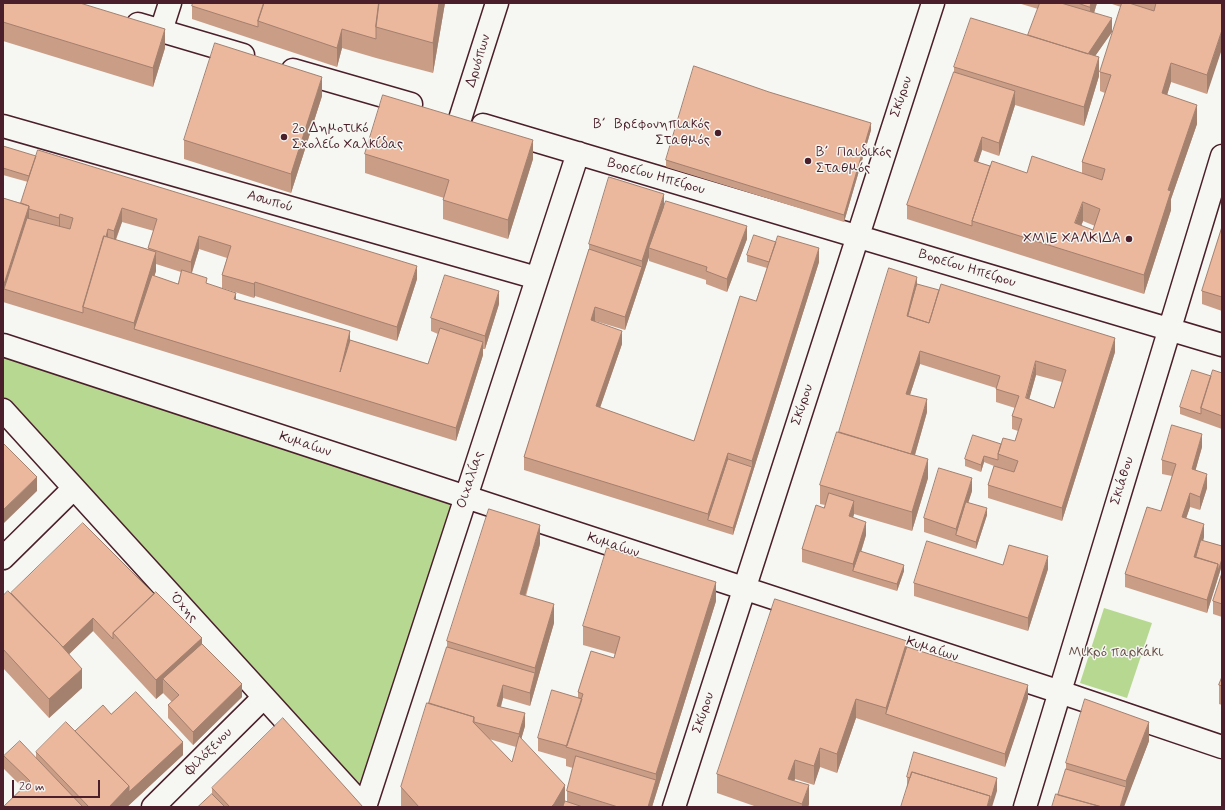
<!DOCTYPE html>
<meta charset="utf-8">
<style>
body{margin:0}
#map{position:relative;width:1225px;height:810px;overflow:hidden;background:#f6f6f2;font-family:Mynerve,sans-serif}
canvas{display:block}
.frame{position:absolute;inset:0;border:4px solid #4a1f2b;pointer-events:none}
.scale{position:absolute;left:12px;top:780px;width:88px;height:18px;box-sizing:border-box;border:2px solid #4a1f2b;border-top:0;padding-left:5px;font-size:12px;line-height:14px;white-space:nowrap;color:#4a1f2b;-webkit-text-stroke:3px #f6f6f2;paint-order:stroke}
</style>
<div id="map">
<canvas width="1225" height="810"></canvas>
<div class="frame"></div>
<div class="scale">20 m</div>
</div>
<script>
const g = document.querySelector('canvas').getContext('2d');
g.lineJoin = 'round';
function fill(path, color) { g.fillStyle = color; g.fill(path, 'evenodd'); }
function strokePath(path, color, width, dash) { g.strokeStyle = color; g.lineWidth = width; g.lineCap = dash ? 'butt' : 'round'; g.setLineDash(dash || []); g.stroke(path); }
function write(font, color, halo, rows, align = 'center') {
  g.font = font + ' Mynerve,sans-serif'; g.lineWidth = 3; g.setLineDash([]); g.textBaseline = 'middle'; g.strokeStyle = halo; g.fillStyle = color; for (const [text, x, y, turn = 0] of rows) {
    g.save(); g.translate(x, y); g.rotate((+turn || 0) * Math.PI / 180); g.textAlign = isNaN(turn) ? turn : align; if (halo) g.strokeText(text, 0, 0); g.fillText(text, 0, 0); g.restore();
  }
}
fill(new Path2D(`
 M3,345l462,152 -100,310 -362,-397z
 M1104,608l48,15 -25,75 -47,-15z`), '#b7d891');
const minor = new Path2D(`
 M138,24l105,31
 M161,31l9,-28
 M293,70l118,34
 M460,119l37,-116
 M483,125l739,220
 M3,126l534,152
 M3,345l1057,347 162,55
 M3,410l361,397
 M3,558l71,-70
 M153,807l111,-110
 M365,807l213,-654
 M674,807l259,-804
 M1025,807l197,-651`);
strokePath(minor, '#4a1f2b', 25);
strokePath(minor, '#f6f6f2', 22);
fill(new Path2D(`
 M3,3l162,45 -12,39 -150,-46z
 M193,3h252l-12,70 -57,-15 -34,-10 -5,19 -145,-48v-13z
 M1018,3h79l-3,10 18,19 -17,24 4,20 -15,50 -69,-21 -16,51 -17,-6 -4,12 12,4 37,7 55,1v-12l23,-69 -5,-2v-19l21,-65 -12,-4h113l-15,91 -36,-12 -4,12 30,30 -26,75v11l-27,84 -237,-75v-14l47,-133v-5l74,-32 10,-26zM1083,221l12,5 -2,4 -12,-4z
 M322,96l-31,97 -107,-34v-19z
 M871,130l-27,92 -178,-55v-7z
 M3,146l414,133 -20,62 -142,-45 -1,2 -32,-10v-13l5,-17 -28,-9 -7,24 15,11 29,15 114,41 78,24 10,-30 -7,-3v-13l68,-14 -14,45h-2v6l-27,86 -453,-139v-104l18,5 7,-21 -25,-7zM122,222l32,9 -6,18 -32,-9zM156,264l25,8 -3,12 -24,-8 2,-5z
 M365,154l168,5 -25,80 -65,-20v-19l1,-2 -79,-25z
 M664,207l83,32 -20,53 -21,-8v-4l-57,-19v-4l-24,73 -30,-9 27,23 -22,64 94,33 62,-140 11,-33 -20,-6v-7l72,7 -86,273 -209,-65v-13l65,-208v-5z
 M1222,227v84l-20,-7v-13z
 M917,284l198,68 -53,169 -74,-23v-13l6,-19 -10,-4 -3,10 -16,-6v-7l36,-15 14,-3 3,-10 -6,-2v-13l3,-8 -19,-6v-14l-76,-24 -10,31 17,17 -12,43 13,23 -16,53 -58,-17 -1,4 13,17 -5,17 43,19 -7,20 -95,-29v-13l23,-44 -5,-1v-19l19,-53zM1036,375l26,7 -8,26 -25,-9z
 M1222,373v56l-42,-15v-7l31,-31z
 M1202,447l-7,24 12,17 -7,22 -10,-3 -4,11 18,19 -1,4 19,5v19l-15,48 -82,-26v-13l36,-63 11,-35 -10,-2v-14z
 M972,491l-4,11 19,13 -11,34 -52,-17v-14z
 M540,544l-14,52 28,27 -24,83 -27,-8 -2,9 24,19 -4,13 44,62 2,1v-11l6,-23 -7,-2v-7l-28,-8v-13l40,-40v-6l36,-34 1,-4 -32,-9v-19l133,-25 -64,206h-250l-1,-1v-19l46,-140v-6zM489,739l27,8 -4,15z
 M1048,569l-20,62 -114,-35v-13z
 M1222,573v44l-9,-3v-13z
 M11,593l191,51 40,53 -49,48 -25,-27v-13l4,-3 -9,-9 -7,6 -63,-68 -24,23 13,34 -33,30 -46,-50v-72z
 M907,647l121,51 -23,69 -149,-49 -19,55 -17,-6 -6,18 -19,-6 -1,2 15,23 -1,3h-51l-40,-14v-19z
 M1222,677v28l-3,-1v-19z
 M111,714l72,41 -56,52h-124l20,-19 -19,-19v-13l32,2v-6l39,-21z
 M1149,741l-23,59 -68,-5 8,-26v-6z
 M907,777l90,14 -90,-2z
 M212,788l151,19h-165l14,-13z`), '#ca9d87');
fill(new Path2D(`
 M439,3h6l-12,70v-30z
 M1091,3h6l-7,23v-19z
 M1112,18v14l-28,40v-14z
 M165,29v19l-12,39v-19z
 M342,29v19l-5,19v-19z
 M1222,30v19l-15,45v-19z
 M1099,57v19l-15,50v-19z
 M1171,63v19l-9,30v-19z
 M322,77v19l-31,97v-19z
 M1015,91v14l-16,51v-13z
 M1197,105v19l-26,75v11l-27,84v-19l24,-85z
 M871,123v7l-27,92v-7z
 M982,137v13l-8,24v-13z
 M533,140v19l-25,80v-19z
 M664,194v19l-15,35v9l-24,73v-13l17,-50v-6z
 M1083,202v19l-8,21v-19z
 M29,206v19l-25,64v-5z
 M122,208v14l-8,22v-13z
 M60,214v13l-1,4v-13z
 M747,226v13l-20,53v-13z
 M108,229v13l-24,66z
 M199,236v13l-8,26v-13z
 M819,248v14l-86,273v-7l19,-61v-6z
 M156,252v19l-18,59 -4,-1v-6z
 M417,266v13l-20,62v-14z
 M917,277v13l-10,32v-6z
 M255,282v14l-1,2v-14z
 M499,291v13l-14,45v-13z
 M236,293v13l-2,-7z
 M595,307v14l-4,12v-13z
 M350,331v13l-10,28z
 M622,331v13l-26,75v-13z
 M1115,338v14l-53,169v-13z
 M483,342v13l-27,86v-13z
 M920,351v13l-14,43v-13z
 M1036,361v14l-10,36v-13z
 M927,399v13l-17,60v-14z
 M1202,434v13l-10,36v-14z
 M728,453v13l-20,54v-6z
 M984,456v6l-3,10v-7z
 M928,459v19l-16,53v-19z
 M1207,474v14l-7,22v-13z
 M37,477v14l-34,33v-14z
 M972,478v13l-14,45 -2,-1v-6z
 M1190,493v14l-8,24v-14z
 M854,501v13l-5,16v-14z
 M987,508v7l-11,34v-7z
 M866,522v13l-11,36h-2v-7z
 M1204,524v13l-8,27 -2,-7z
 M540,525v19l-20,69v-19z
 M1048,556v13l-20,62v-13z
 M1222,559v6l-15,48v-13l11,-36z
 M904,565v6l-7,20v-7z
 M716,582v19l-64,206h-4l8,-27v-6z
 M554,604v19l-24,83v-13l5,-20v-5z
 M93,618v13l-33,32v-14z
 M202,638v19l-39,22v14l-7,6v-19z
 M907,641v19l-21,54v-6z
 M82,669v19l-33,30v-19z
 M242,684v13l-49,48v-13z
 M503,685v13l-6,21v-13z
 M1028,685v13l-23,69v-13z
 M856,699v19l-19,55v-19z
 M525,713v13l-6,21v-13z
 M1149,722v19l-25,66h-4l6,-20v-6z
 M183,742v13l-56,52h-18l20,-21z
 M820,748v19l-6,18v-19z
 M795,760v19l-7,19v-19z
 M997,778v13l-5,16h-5l3,-11z
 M565,785v19l-2,3h-12z
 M809,785v19l-1,3h-6v-3z`), '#a4806e');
const building = new Path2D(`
 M3,3h77l85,26 -12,39 -150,-46z
 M193,3h71l-6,18v6l-66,-21z
 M264,3h115l-3,24v12l-34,-10 -5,19 -79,-27z
 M379,3h60l-6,40 -57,-16z
 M1040,3h21l51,15 -24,36 -60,-19z
 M1078,3h13l-1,4z
 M1122,3h7l25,8 2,-8h66v27l-15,45 -36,-12 -9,30 35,12 -29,85 3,1 -27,84 -172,-54 20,-60 35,12 5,-17 70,24 3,-11 -23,-7 29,-87 -11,-3zM1083,202l17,7 -7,21 -18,-7z
 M971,18l128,39 -15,50 -130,-40z
 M215,43l107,34 -31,97 -107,-34z
 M694,66l75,26 102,31 -27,92 -178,-55z
 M954,72l61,19 -16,52 -17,-6 -8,24 16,5 -18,55v5l-65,-21z
 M383,95l150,45 -25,80 -65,-20 6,-20 -84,-26z
 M3,146l33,10 -7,20 -26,-8z
 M38,150l379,116 -20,61 -142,-45 -1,2 -32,-9 9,-29 -32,-10 -8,26 -43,-14 9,-29 -35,-11 -8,23 -6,-2 -2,8 -2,-1 -21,71v6l-79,-24 23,-71 43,11 3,-11 -13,-4 -1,4 -30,-9v-3l-8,-3z
 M609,177l55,17 -22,67 -53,-17z
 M3,198l26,8 -25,78 -1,-1z
 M666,201l81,25 -20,53 -21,-8 1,-4 -58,-19z
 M1222,227v70l-20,-6z
 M754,235l22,7 -7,20 -22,-7z
 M104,236l52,16 -22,71 -51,-16z
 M778,236l41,12 -67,213 -24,-8 -20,61 -184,-57 65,-208 53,18 -17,50 -30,-10 -4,13 31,11 -26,75 98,35 46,-145 16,5z
 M889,268l28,9 -10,39 22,7 12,-39 174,54 -53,170 -74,-23 6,-19 20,6 4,-11 -20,-7 5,-16 12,3 7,-22 -10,-3 7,-20 -23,-7 4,-13 -80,-25 -14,43 21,5 -16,55 -72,-22zM1036,361l30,9 -12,38 -28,-10z
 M182,270l25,8 -1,5 30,10 -2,6 116,32 -10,41 10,-32 78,24 12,-36 43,14 -27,86 -322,-99 18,-54 26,9z
 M445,275l54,16 -14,45 -54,-18z
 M917,284l22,6 -10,33 -21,-7z
 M1192,370l19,6 -10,32v6l-21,-7z
 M1213,370l9,3v43l-21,-8z
 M1172,425l30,9 -10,35 15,5 -7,23 -10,-4 -8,24 22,7 -10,33 24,7 -11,36 -82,-26 22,-67 14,4 15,-47 -14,-4z
 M837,432l91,27 -16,53 -92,-27z
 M973,435l28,9 -3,10v6l-14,-4 -3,9 -16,-6z
 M3,443l34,34 -34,33z
 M728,459l24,8 -19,61 -25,-8z
 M939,468l33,10 -16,51 -32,-11z
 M829,493l25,8 -5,15 17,6 -13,42 -51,-15 14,-44 8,3z
 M966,502l21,6 -11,34 -20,-7z
 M489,509l51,16 -20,69 34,10 -19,64 -88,-27z
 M83,523l71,71 -41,39v6l-20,-21 -30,29 -52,-54z
 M1201,540l21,6v13l-4,12v-7l-22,-7z
 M927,541l76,24 6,-20 39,11 -20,62 -114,-35z
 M607,548l109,34 -60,192 -90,-27 17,-53 -5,-2 13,-41 23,7 6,-21 -37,-11z
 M860,551l44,14 -7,19 -44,-13z
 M1222,573v31l-9,-3z
 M8,591l52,53 22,25 -33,30 -46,-50v-53z
 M156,592l46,46 -46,42 -43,-47z
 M775,599l132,42 -21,67 -30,-9 -19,55 -17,-6 -6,18 -19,-6 -7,19 21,6 -7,19 -85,-30z
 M202,644l40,40 -49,48 -25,-27 11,-10 -16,-16z
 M447,647l88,26 -5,20 -27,-8 -6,21 28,7 -6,21 -45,-12v-5l-45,-14z
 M907,647l121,38 -23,69 -119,-40z
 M1222,677v9l-3,-1z
 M552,690l30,9 -15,47 -29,-8z
 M136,692l47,50 -54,50v-6l-54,-55 28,-26 8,9z
 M1085,699l64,23 -23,59 -60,-18z
 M427,703l47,14 -1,5 39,40 7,-26 46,49 -11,19 -3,3h-132l-18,-20z
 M283,718l80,89h-133l-18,-19z
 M66,722l63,64 -20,21h-20l-53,-55z
 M20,741l63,66h-80l27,-26 -26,-25z
 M914,752l83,26 -7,24v-6l-78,-24 -2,6 -3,-1z
 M576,756l80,24 -8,27h-30l-51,-16z
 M1066,769l60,18 -6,20h-18l-44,-12z
 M912,772l78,24 -3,11h-86z
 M212,794l13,13h-27z
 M1056,794l46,13h-50z
 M565,801l18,6h-20z`);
fill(building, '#ebb79d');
strokePath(building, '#a4806e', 1);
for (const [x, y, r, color] of [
 [718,133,4,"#4a1f2b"],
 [284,137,4,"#4a1f2b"],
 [808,161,4,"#4a1f2b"],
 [1129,239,4,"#4a1f2b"]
]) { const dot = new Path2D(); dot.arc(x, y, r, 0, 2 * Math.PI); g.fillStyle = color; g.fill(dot); strokePath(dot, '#f6f6f2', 1.5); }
write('14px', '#4a1f2b', '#f6f6f2', [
 ["Δρυόπων",479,61,-73],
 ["Σκύρου",902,97,-72],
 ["Βορείου Ηπείρου",656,177,16],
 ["Ασωπού",270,202,16],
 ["Βορείου Ηπείρου",967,269,17],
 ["Σκύρου",803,405,-72],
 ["Κυμαίων",305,445,18],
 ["Οιχαλίας",471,480,-72],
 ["Σκιάθου",1123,481,-73],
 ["Κυμαίων",613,546,18],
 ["Όχης",183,608,48],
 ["Κυμαίων",932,650,18],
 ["Σκύρου",704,713,-72],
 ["Φιλόξενου",209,752,-45]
]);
write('14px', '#4a1f2b', '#f6f6f2', [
 ["Β΄ Βρεφονηπιακός",710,125],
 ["Σταθμός",710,141],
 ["2ο Δημοτικό",292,129,"left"],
 ["Σχολείο Χαλκίδας",292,145,"left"],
 ["Β΄ Παιδικός",816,153,"left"],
 ["Σταθμός",816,169,"left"],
 ["ΧΜΙΕ ΧΑΛΚΙΔΑ",1121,239]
], 'right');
write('14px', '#654d44', '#f6f6f2', [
 ["Μικρό παρκάκι",1116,653]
]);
</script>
